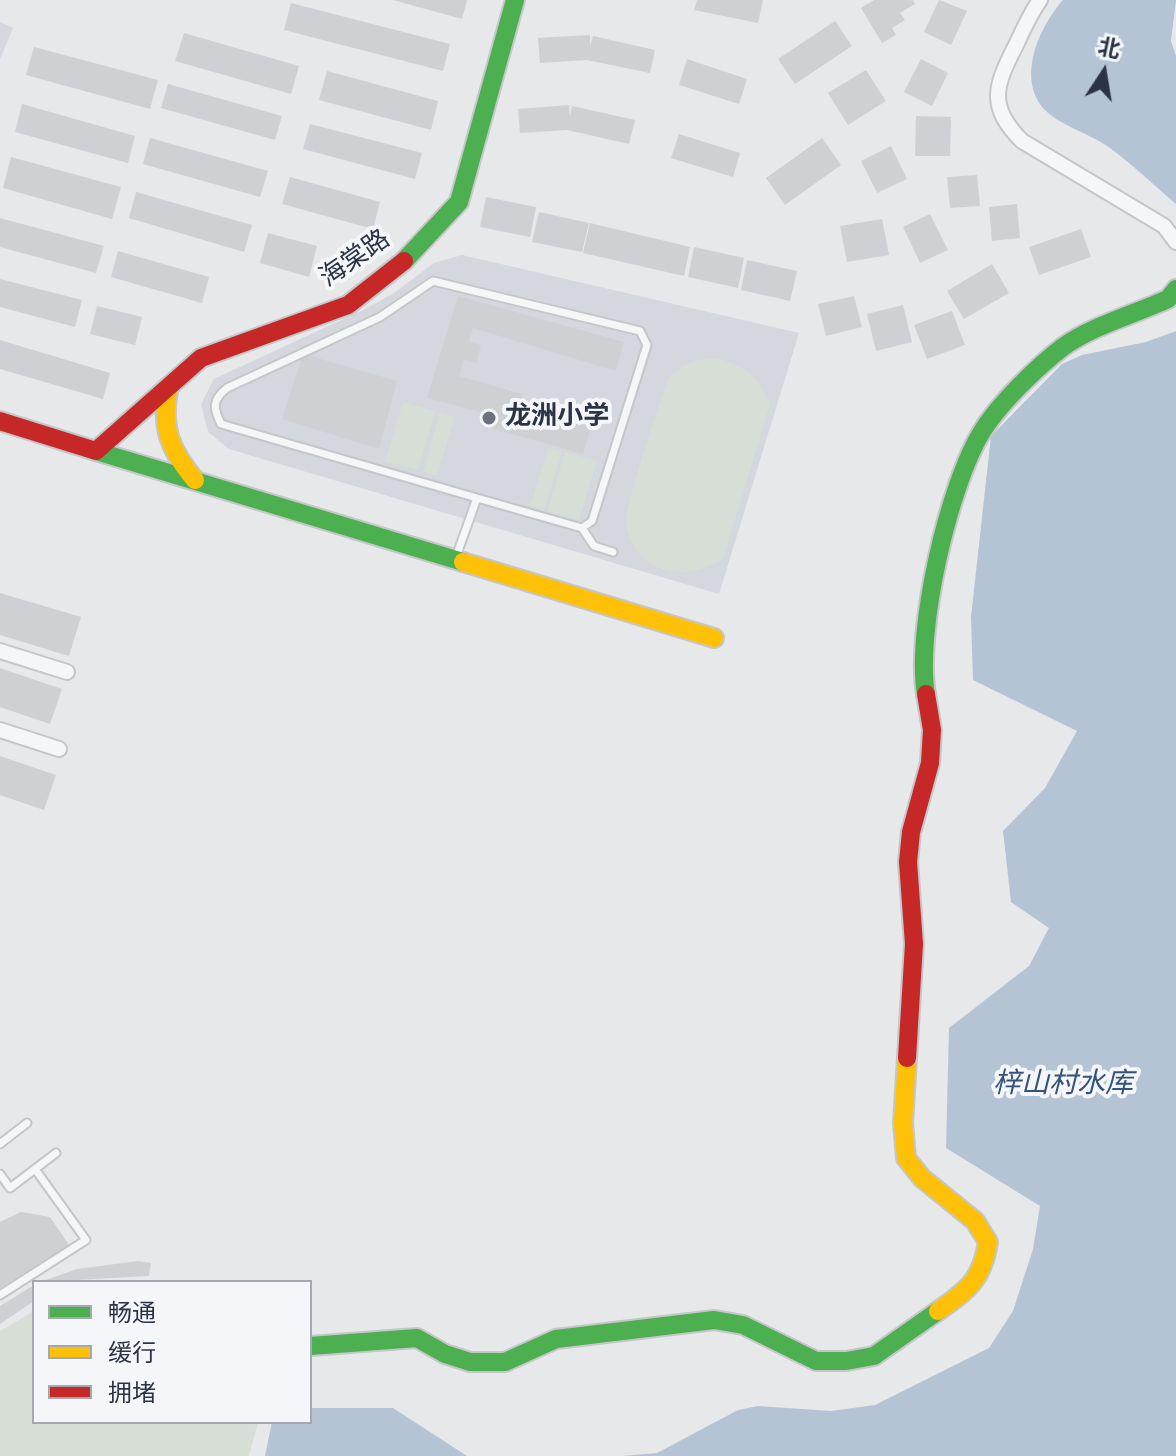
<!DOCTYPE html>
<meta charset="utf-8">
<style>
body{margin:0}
#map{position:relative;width:1176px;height:1456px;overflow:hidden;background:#e6e8ea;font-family:"Source Sans 3","Noto Sans SC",sans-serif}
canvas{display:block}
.legend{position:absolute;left:32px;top:1280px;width:280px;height:144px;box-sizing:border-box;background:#f4f6f9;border:2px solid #a4a8b1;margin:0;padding:10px 14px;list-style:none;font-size:24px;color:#2b3445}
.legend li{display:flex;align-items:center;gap:16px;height:40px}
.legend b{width:40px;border:2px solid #a4a8b1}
.north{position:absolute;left:1064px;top:32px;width:80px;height:80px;-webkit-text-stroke:6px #f4f6f9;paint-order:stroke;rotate:12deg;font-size:22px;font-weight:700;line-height:32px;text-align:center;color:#2b3445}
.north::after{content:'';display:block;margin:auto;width:28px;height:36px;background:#2b3445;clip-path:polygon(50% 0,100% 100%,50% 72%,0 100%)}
</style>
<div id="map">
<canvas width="1176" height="1456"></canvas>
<ul class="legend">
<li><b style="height:10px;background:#4caf50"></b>畅通</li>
<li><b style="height:10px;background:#ffc107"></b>缓行</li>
<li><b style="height:10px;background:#c62828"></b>拥堵</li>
</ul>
<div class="north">北</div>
</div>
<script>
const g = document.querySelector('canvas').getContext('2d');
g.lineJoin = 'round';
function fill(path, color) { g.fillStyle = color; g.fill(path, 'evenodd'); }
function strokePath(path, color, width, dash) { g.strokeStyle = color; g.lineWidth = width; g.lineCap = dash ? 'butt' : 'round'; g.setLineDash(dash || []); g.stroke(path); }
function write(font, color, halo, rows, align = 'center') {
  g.font = font + ' "Source Sans 3","Noto Sans SC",sans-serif'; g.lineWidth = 8; g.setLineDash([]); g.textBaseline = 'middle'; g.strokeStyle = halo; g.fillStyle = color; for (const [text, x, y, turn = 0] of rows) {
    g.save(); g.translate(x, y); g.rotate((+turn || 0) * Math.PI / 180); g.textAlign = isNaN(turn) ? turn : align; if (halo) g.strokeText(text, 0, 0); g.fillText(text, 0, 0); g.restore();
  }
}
fill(new Path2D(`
 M0,22l13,6 -13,31z
 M462,255l337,78 -80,261 -490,-145 -21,-17 -7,-28 13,-25 149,-69 31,-17 40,-30z`), '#d4d7dd');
fill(new Path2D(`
 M712,358c31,4 47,19 58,47l-47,154c-38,25 -92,14 -97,-38 -1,-12 36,-131 43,-142 11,-15 27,-19 43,-21z
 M403,402l32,9 -17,59 -33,-8z
 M440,412l15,5 -18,59 -14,-4z
 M548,448l14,4 -18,58 -14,-4z
 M565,452l32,9 -18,59 -32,-9z
 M34,1311v111h224l-9,34h-249v-125z`), '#d6ded6');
fill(new Path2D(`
 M1063,0h113l-5,41 5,15v148c-22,-19 -43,-39 -66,-56 -19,-14 -47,-21 -64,-37 -31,-31 -7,-84 17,-111z
 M1176,331v1125h-554l35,-3 81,-43 20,-4 73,5 44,-6 114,-57 24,-37 20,-62 7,-43 -94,-58 3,-120 80,-62 20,-38 -38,-26 -8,-71 42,-43 32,-57 -104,-51 -2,-63 20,-181 71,-72 20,-9 64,-13z
 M310,1408h83l74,48h-202l7,-34h38z`), '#b4c4d5');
fill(new Path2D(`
 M393,0h74l-5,19z
 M697,0h66l-5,23 -64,-13z
 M874,0h39l2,4 -15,9 5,7 -13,8 4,7 -14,8 -21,-35z
 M939,0l28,11 -16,34 -27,-13z
 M291,3l159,41 -7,27 -159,-41z
 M835,21l17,25 -57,38 -17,-25z
 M184,33l115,33 -8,28 -116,-33z
 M590,35v11l3,-10 62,14 -5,23 -63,-13 -47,3 -2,-25z
 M34,47l124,33 -8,29 -124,-34z
 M687,59l60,20 -8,25 -60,-19z
 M921,59l27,14 -16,33 -28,-14z
 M866,70l20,31 -38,24 -20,-32z
 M327,71l111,30 -7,29 -112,-30z
 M168,84l114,32 -7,24 -114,-32z
 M22,104l113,32 -7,27 -113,-31z
 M569,105l1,12 2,-11 63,14 -6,24 -62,-14 -47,3 -2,-24z
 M916,116l35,1 -1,39h-35z
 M310,124l112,29 -7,26 -112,-30z
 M679,134l61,19 -7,24 -62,-19z
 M150,138l118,33 -8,26 -117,-33z
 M822,138l19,27 -56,40 -19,-27z
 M891,146l16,33 -30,14 -16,-32z
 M11,157l110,30 -9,32 -109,-31z
 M977,175l3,31 -30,2 -3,-31z
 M290,177l90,25 -7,27 -91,-25z
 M136,192l116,33 -8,27 -115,-34z
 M486,197l50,10 -6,30 -50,-10z
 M1017,204l3,34 -28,3 -3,-34z
 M539,212l50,11 -7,29 -50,-10z
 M930,214l18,36 -28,13 -17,-36z
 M0,218l104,28 -8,27 -96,-26z
 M882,219l7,36 -42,7 -7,-36z
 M590,223l100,24 -6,29 -101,-23z
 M1081,229l10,28 -52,18 -10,-28z
 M268,233l49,13 -8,31 -49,-14z
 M694,247l50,11 -6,30 -50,-11z
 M118,251l91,26 -7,26 -91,-26z
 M747,260l50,11 -7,30 -49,-11z
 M992,264l17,29 -45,26 -17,-28z
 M0,279l82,21 -7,27 -75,-20z
 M458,296l166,46 -8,29 -143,-43 -4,14 12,3 -5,18 -12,-4 -5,17 63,18 -3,13 72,21 -8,26 -92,-26 4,-12 -68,-18z
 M854,296l8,31 -36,9 -8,-32z
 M903,305l9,37 -36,9 -9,-37z
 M97,306l45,11 -7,28 -45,-11z
 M952,311l13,34 -38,14 -13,-34z
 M0,340l110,33 -7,26 -103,-30z
 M303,354l94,27 -18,68 -97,-30z
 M0,593l81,24 -12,39 -69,-21z
 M0,668l62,21 -12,35 -50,-17z
 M0,756l56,19 -12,35 -44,-15z
 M21,1212l29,5 19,28 -69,44v-67z
 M138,1261l13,2 -2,13 -109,6 37,-13z
 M34,1285v16l-34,23v-18z`), '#ced0d3');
const lane = new Path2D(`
 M582,528l12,18 19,6
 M456,557l21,-59 105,30 10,-7 55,-176 -7,-14 -207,-50 -53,36 -153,71c-15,12 -14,20 -6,36l256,74
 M0,1144l27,-21
 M0,1174l10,14 46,-35
 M0,1295l86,-55 -51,-71`);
const street = new Path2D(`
 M1040,0c-10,14 -17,30 -24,45 -21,41 -29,61 6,96l142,85 12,16
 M0,651l67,21
 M0,730l59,19`);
const fast = new Path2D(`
 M404,261l55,-59 56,-202
 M96,451l367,111
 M926,694c-11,-63 23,-211 57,-264 17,-27 55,-64 80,-83 29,-21 72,-33 105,-48l8,-10
 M310,1346l107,-8 28,16 25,8h35l51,-23 158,-19 29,5 73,36h30l28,-5 64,-45`);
const slow = new Path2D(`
 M168,390c-7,38 2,60 27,90
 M463,562l251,76
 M907,1058l-4,65 3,35 16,20 53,43 13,21c-6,38 -20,48 -50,69`);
const jam = new Path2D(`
 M0,421l96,30 105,-93 147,-53 56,-44
 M907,1058l7,-114 -6,-82 3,-30 19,-69 2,-33 -6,-36`);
strokePath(lane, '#c4c6c8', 11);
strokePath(street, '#c4c6c8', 18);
strokePath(fast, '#c4c6c8', 22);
strokePath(slow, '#c4c6c8', 22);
strokePath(jam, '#c4c6c8', 22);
strokePath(lane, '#f5f6f7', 7);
strokePath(street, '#f5f6f7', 14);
strokePath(fast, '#4caf50', 18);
strokePath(slow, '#ffc107', 18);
strokePath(jam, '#c62828', 18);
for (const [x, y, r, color] of [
 [489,418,8,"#6c737f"]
]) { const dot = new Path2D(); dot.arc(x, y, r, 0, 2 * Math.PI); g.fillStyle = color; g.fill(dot); strokePath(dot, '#f4f6f9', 3); }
write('26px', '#2b3445', '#f4f6f9', [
 ["海棠路",356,260,-35]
]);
write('bold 26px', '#2b3445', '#f4f6f9', [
 ["龙洲小学",505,418]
], 'left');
write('italic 28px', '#34527a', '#f4f6f9', [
 ["梓山村水库",1063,1086]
]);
</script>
